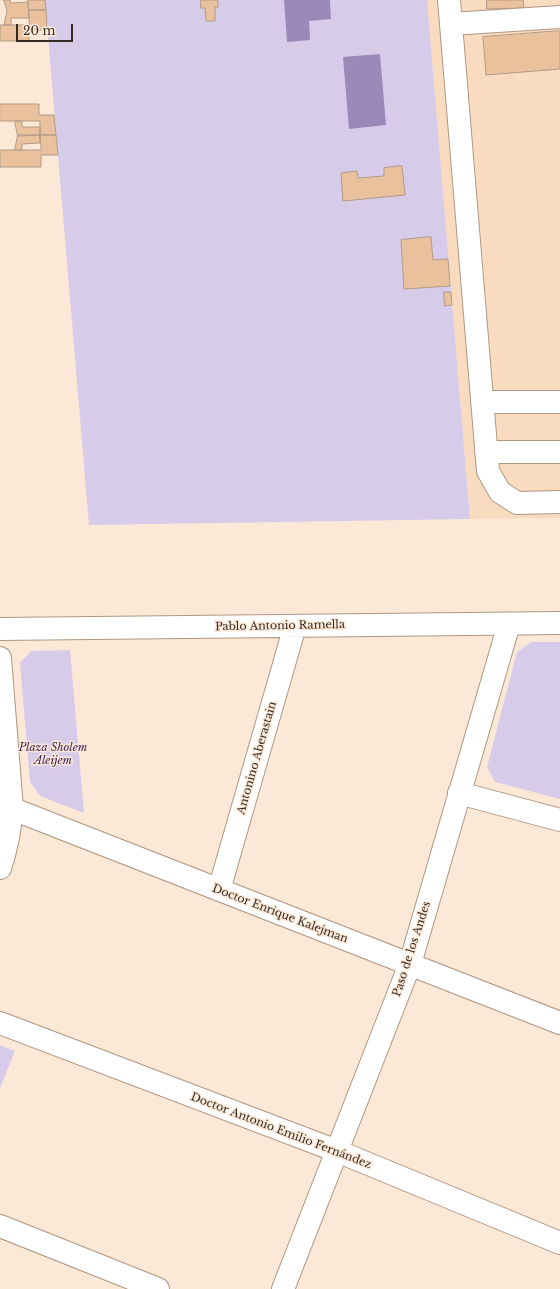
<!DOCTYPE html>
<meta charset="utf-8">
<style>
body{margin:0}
#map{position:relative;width:560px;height:1289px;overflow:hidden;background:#fce8d6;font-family:"Libre Baskerville",serif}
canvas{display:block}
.scale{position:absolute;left:16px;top:24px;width:57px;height:18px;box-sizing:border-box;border:2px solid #332a22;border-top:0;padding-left:5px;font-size:12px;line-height:14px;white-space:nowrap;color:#332a22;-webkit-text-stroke:3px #fce8d6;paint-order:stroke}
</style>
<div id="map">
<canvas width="560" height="1289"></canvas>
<div class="scale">20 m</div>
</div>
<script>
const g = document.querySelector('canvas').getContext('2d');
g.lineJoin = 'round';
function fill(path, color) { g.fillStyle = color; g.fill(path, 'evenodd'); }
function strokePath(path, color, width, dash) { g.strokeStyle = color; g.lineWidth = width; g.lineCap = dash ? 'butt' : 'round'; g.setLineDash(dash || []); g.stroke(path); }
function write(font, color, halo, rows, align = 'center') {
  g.font = font + ' "Libre Baskerville",serif'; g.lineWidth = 3; g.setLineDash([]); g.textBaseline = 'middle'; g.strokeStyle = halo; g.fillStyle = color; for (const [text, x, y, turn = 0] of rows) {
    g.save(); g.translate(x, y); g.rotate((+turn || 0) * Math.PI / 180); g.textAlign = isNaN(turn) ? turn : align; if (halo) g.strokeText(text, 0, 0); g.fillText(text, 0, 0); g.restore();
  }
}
fill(new Path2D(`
 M427,0h133v518l-90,1z`), '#f9dbc0');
fill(new Path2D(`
 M45,0h382l43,519 -381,6z
 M531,642h29v157l-65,-17 -8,-15 30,-115z
 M70,650l14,163 -44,-17 -10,-14 -10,-119 11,-12z
 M0,1045l15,6 -15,37z`), '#d6ccea');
fill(new Path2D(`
 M284,0h46l1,19 -22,2 1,19 -23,2z
 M380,54l6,71 -37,4 -6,-72z`), '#998ab7');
const building = new Path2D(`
 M4,0h6l1,3 17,-1 1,16h-18v7h-7l3,-14z
 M28,0h17l1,10h-17z
 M201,0h17v7h-3v14h-9l-1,-13h-4z
 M487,0h36l1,8 -37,1z
 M29,10h17l1,20h-18v11h-29v-16h29z
 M560,31v38l-74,6 -3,-38z
 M0,104h39v11h15l2,20h-16v-14h-40z
 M15,121h7v6h18v8l-22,1z
 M18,135h22v8l-18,1v6h-7z
 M40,135h16l2,20h-17v12h-41v-17h41z
 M402,166l3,29 -62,6 -2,-28 16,-2 1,7 26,-2v-8z
 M431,237l2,23 15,-1 2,27 -46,3 -3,-49z
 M444,292h7l1,13 -7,1z`);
fill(building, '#eac19d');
strokePath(building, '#b29b87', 1);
const minor = new Path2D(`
 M449,0l39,471 12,21 17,11 43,-1
 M451,24l109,-7
 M482,402h78
 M486,452h74
 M0,629l560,-6
 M0,658l12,151c-2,20 -5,39 -12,59
 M459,793l101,27
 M0,804l560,219
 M219,890l76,-264
 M0,1023l337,128 223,92
 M0,1226l158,63
 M283,1289l127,-325 99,-340`);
strokePath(minor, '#ae9783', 24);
strokePath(minor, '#fff', 22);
write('11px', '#332a22', '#fce8d6', [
 ["Pablo Antonio Ramella",280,626,-1],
 ["Antonino Aberastain",257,758,-74],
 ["Doctor Enrique Kalejman",280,914,21],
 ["Paso de los Andes",412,949,-72],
 ["Doctor Antonio Emilio Fernández",281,1131,21]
]);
write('italic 11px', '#3c255d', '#fce8d6', [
 ["Plaza Sholem",53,748],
 ["Aleijem",53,761]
]);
</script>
